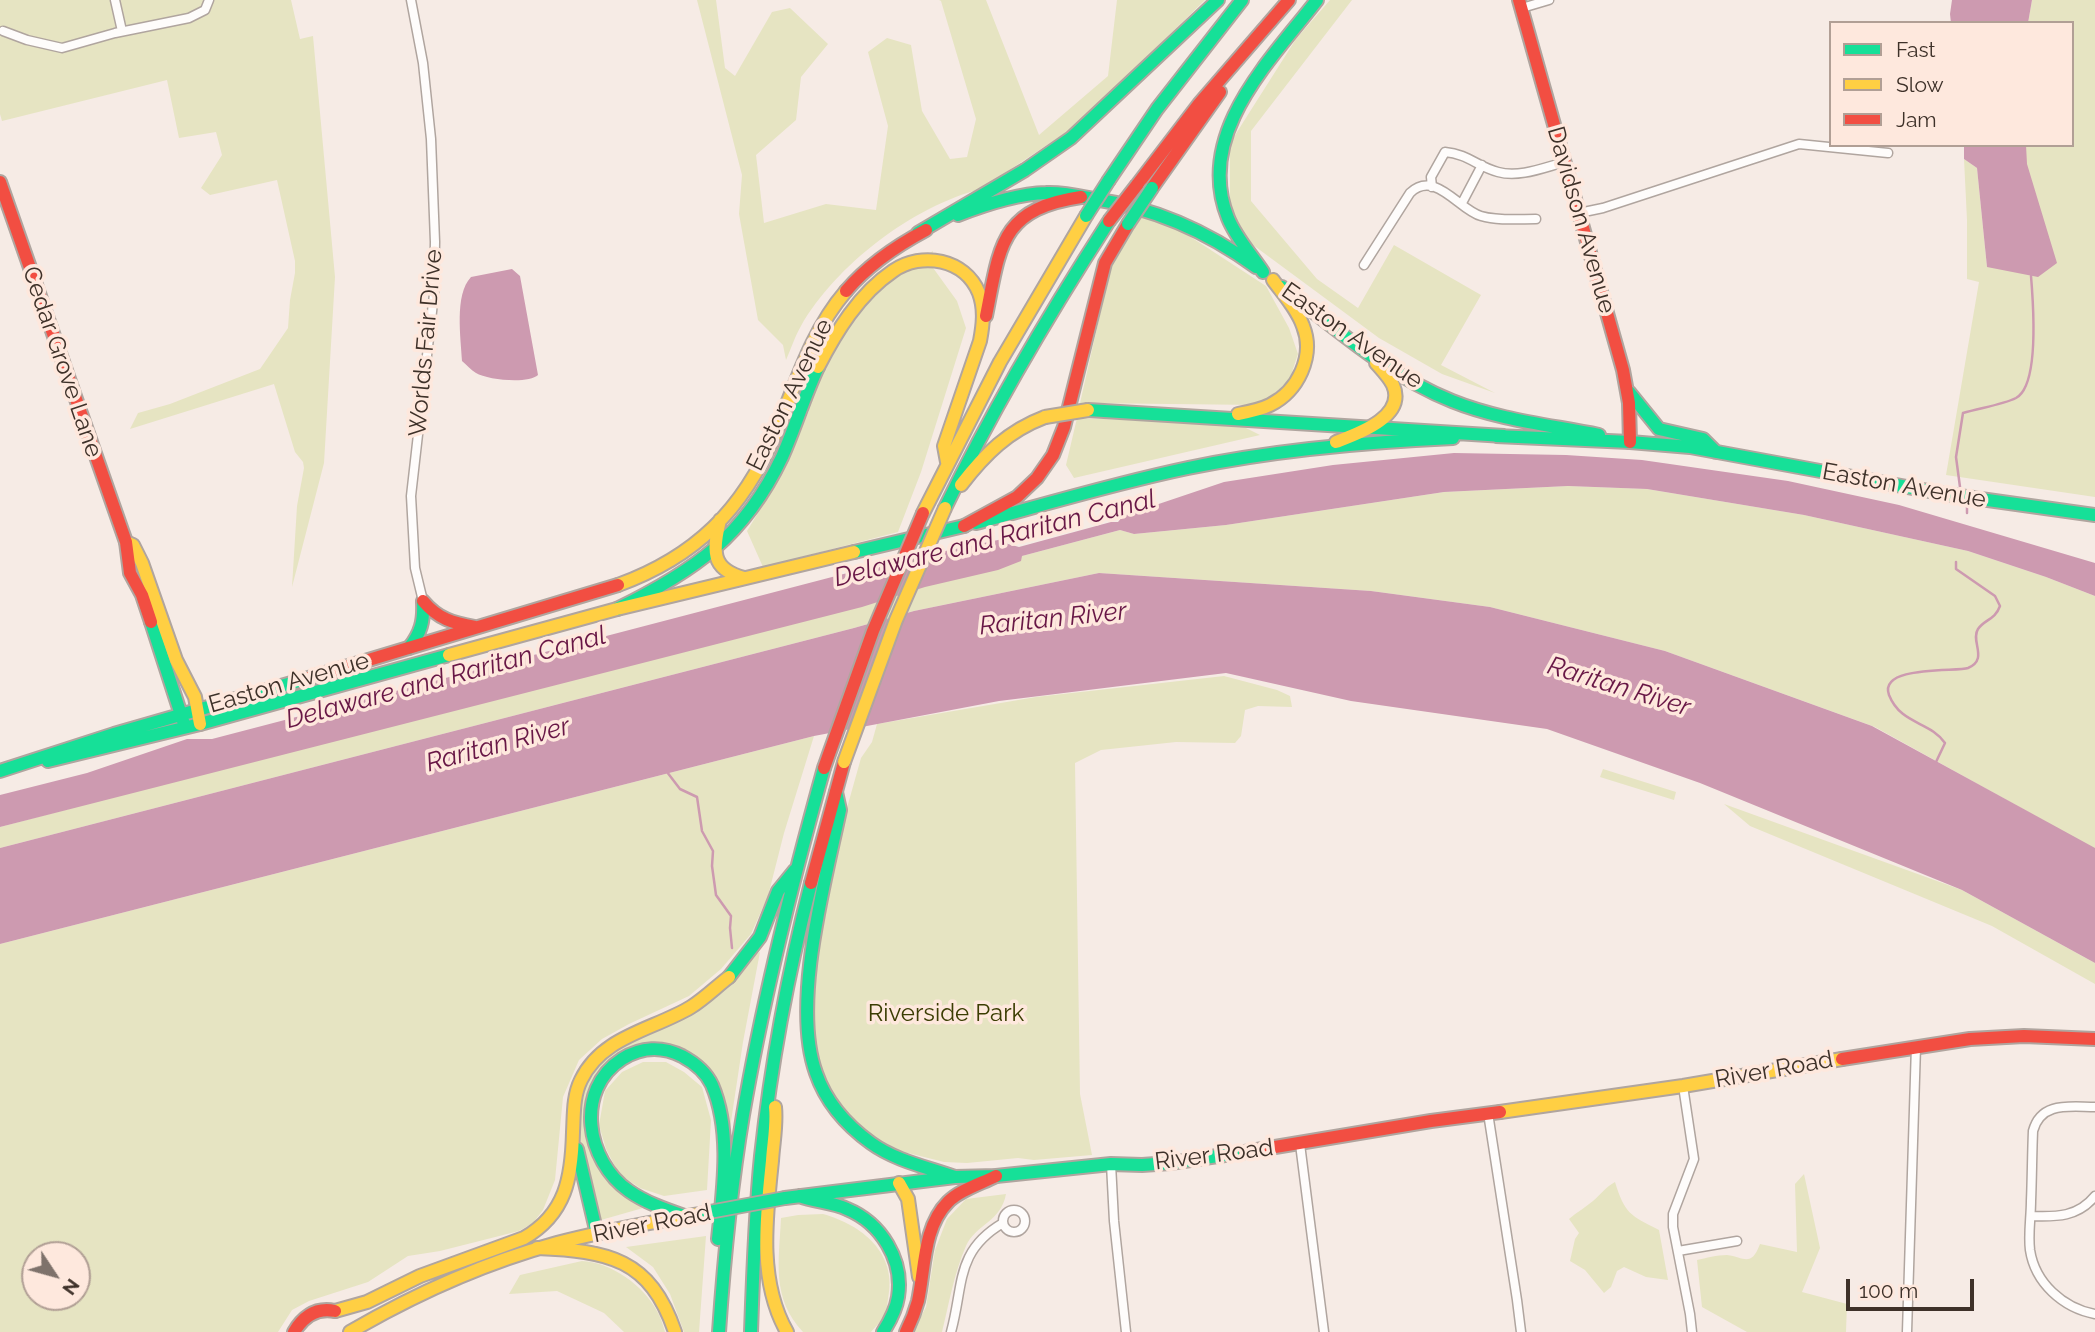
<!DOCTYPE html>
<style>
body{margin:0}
#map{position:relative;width:2095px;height:1332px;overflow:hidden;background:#f6ebe5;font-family:Raleway,sans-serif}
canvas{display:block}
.legend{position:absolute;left:1829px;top:21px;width:245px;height:126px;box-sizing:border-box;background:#fee8dd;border:2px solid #b19f95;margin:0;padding:9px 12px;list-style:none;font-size:21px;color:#3e3129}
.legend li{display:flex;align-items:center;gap:14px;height:35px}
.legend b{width:35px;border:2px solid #b19f95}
.north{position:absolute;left:21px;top:1241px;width:70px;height:70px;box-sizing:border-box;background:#fee8dd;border:2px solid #b19f95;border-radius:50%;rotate:126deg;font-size:19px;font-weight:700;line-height:28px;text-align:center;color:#3e3129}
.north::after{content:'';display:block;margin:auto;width:24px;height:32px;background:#7e726b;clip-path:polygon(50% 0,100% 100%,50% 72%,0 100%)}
.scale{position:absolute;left:1846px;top:1279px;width:128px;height:32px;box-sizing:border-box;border:4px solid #3e3129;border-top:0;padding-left:9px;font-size:21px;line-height:24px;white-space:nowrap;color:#3e3129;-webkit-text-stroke:5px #fee8dd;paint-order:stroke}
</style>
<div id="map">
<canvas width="2095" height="1332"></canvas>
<ul class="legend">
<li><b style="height:9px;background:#16e098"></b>Fast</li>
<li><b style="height:9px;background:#ffcf43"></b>Slow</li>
<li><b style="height:9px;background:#f24e42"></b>Jam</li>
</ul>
<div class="north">N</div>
<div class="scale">100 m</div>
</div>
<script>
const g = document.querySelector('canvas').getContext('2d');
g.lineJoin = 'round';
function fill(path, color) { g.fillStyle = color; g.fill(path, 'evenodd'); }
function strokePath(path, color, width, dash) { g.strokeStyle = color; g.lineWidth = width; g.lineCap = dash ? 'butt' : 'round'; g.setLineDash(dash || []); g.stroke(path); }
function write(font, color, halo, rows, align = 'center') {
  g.font = font + ' Raleway,sans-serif'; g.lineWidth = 7; g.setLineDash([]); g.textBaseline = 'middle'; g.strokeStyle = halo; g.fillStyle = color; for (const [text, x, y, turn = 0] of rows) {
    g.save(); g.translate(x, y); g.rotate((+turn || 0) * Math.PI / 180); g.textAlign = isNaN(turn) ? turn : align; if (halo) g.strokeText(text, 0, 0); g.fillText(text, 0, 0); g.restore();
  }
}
fill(new Path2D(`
 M0,0h291l9,39 13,-3 22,241 -11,186 -32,124 5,-81 7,-38 -1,-6 -8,-10 -21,-68 -144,45 8,-16 32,-9 90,-35 28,-41 2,-28 5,-27v-12l-18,-81 -67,15 -9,-7 21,-33 -6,-23 -37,6 -12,-58 -165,41 -2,-7z
 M697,0h19l9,68 10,8 37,-64 18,-4 38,36 -27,33 -5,43 -40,35 8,68 62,-19 50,6 12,-84 -20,-74 19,-14 24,7 11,66 28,48 17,-2 9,-38 -35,-118 -2,-1h47l53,135 69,-59 9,-76h88l-128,125 -96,64c-68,17 -145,76 -180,137 -6,10 -10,23 -15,34l-3,-15 -25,-25 -19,-106 3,-39z
 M1330,0h22l-101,131v70l66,78 41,29 36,-63 87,50 -40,70 54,28 -53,-19 -63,-36 -130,-96 -19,-35v-64l66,-104z
 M2032,0h63v497l-149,-22 33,-193 -12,-3v-59l-3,-61 13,9 10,99 39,-103v-19h46v-122h-44z
 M1143,215l37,15 86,56 23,42 9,26 -9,27 -29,24 -180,-2 32,-141z
 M933,251l-2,14 26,36 9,27 -45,144 -23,60 -135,35 -16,-36 22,-36 40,-84 -2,-5c6,-15 11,-31 19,-46 24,-42 64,-85 107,-109z
 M1077,418l161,6 22,11 -186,43 -8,-13z
 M1568,486l79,3 157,26 164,36 78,26 49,19v253l-220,-122 -210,-76 -175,-44 -119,-16 -272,-18 -185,38 -60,17 -854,220v-21l1120,-297 14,4 92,-9 218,-33z
 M1224,676l53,14 13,6 2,11 -34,-1 -13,4 -4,26 -6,7 -59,-1 -75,8 -26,13 5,331 12,61 -58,5 -16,-2 -51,5 -23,-1 -36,-9 -1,2 -41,-22 -25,-26 -13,-21 -9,-19 -4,-22 -3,-34 7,-63 26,-133 16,-57 11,-16 5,-18 159,-27z
 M814,736l-30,97 -16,63 -17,38 -30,35 -32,27 -60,28 -27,15 -23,21 -16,37 -8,83 -12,30 -10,13 -14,8 -79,20 -32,5 -40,26 -59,19 -17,9 -14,22h-278v-388zM35,1255h42v42h-42z
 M1603,769l73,23 -2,8 -74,-23z
 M1724,804l238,86 133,73v21l-103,-58 -242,-100z
 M760,952l-17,90 -16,106 -26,-86 -67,-15 -48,53 30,88 27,20 -42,12 -4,-9c-9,-36 -24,-80 -16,-117 12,-51 71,-56 108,-79 26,-16 48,-39 68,-62z
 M643,1062h23l18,10 18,15 9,33 -4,70 -43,6 -24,-8 -21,-14 -13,-25 -7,-24 6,-34 17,-19z
 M1804,1174l16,74 -18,44 45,12 -1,28h-99l-45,-25 -5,-47c9,-2 20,-5 30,-5 17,2 24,13 33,-11l37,8 -2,-68z
 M1615,1182c10,32 15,33 44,48l9,50 -22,-3 -22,-10 -7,4 -6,16 -7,6 -19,-23 -15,-9 5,-22 4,-6 -10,-14c8,-7 17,-12 24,-18 8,-7 13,-14 22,-19z
 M1006,1194c-5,28 -30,30 -40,52 -12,27 -17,58 -24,86h-29l13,-25 9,-57 12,-31 19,-20z
 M823,1214c39,11 75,39 65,85 -1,5 -1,11 -3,16 -3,6 -10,12 -14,17h-68c-32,-34 -24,-71 -22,-114l17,-3z
 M706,1236l-7,96h-15l-14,-38 -17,-27 -27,-20z
 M582,1261c29,1 62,25 75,50 4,7 6,14 8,21h-41l-20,-19 -47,-22 -48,3 11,-19z`), '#e6e4c2');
fill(new Path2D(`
 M1952,0h80l-4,23h-77l-1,-9z
 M1964,145h62l1,19 30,99 -19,14 -51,-10 -10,-99 -13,-9z
 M512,269l8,7 18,99c-9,9 -51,5 -62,-2 -5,-3 -9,-8 -14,-12 -1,-23 -8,-66 9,-84z
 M1454,453l112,2 76,5 146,21 111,24 196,58v33l-49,-19 -78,-26 -164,-36 -157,-26 -79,-3 -124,6 -218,33 -92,9 -14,-4 -98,26 -1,5 -23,9 -73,17 -63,20 -862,220v-32l87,-22 100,-34h25l666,-174 120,-25 4,-1 6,5 11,3 92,-25h7l5,-6 101,-34 109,-17z
 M1099,573l272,18 119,16 175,44 207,75 223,122v115l-133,-73 -262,-107 -153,-54 -196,-28 -125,-28 -227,28 -185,35 -814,208v-96l854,-220 60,-17z`), '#cd9ab0');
strokePath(new Path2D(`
 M1960,487l-4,-30 7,-44c16,-5 39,-8 53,-15 24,-13 17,-98 15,-122
 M1967,513v-7
 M1936,762l9,-19c-15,-22 -44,-18 -56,-48 -11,-30 68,-23 79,-27 21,-9 2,-27 10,-39 7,-10 17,-9 22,-23l-5,-10 -39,-27v-7
 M667,772l13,17 17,8 5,34 11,20 -1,15 4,29 15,21 -1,12 2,20`), '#cd9ab0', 2.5);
const street = new Path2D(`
 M115,0l7,31
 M411,0l12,63 8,76 4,103 -1,52 -23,202 4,72 8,33
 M1522,8l27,-8
 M3,31l24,9 35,8 53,-15 74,-15 16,-8 4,-10
 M1432,187l-1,-10 14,-25c23,2 33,15 53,20 22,6 47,-5 67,-10
 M1462,203l20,-38
 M1579,213l24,-5 196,-64 89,9
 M1364,265l46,-72c25,-24 49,17 71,23 17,5 38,3 55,3
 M1683,1086l11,73 -21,55v13l17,87 2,18
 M2095,1107c-25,0 -54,-6 -62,24 -1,24 -1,47 -2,70 0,16 -3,33 -1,49 5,33 33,58 65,64
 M1488,1113l29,187 4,32
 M1300,1144l24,188
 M1111,1164l3,57 12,111
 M1003 1221a11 11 0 1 1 22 0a11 11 0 1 1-22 0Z
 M2031,1216c26,1 47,1 64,-20
 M1678,1251l59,-10
 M951,1332c13,-47 4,-81 52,-109
 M1907,1332l9,-286`);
const fast = new Path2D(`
 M1109,180l48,-71 85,-109
 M958,215c28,-11 58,-21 88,-22 16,-1 33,3 48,6 61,9 113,32 162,68
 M918,233l107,-63 46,-32 147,-138
 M1263,272c-12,-18 -27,-34 -35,-54 -34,-84 42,-157 89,-218
 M1282,287c53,41 107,89 170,114 47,19 98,24 147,34
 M1629,392l30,37 44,10 13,13
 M1088,410l416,26
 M1496,436l134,6 60,5 255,47 150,21
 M945,508c48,-100 104,-194 164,-287
 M976,523c70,-19 140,-40 212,-55 87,-18 176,-26 265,-30
 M854,552l110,-26
 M617,609c77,-38 127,-72 165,-152 13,-29 22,-60 36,-90
 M151,622l34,105
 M409,648c12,-15 15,-27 14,-46
 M48,761l152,-37 249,-69
 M0,771l114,-37 188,-54
 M836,792l4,18c-15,72 -49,194 -24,263 10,29 30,52 55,70 25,18 56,24 84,34
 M729,977l31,-40 18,-46 17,-21
 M577,1149l20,85
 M799,1196c16,6 33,6 48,13 34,14 57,51 51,88 -2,13 -8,24 -15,35
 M785,1198l170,-21 41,-1 115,-12 31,1 28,-2 75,-11
 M687,1217c-20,-7 -41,-14 -58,-26 -43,-30 -55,-101 -7,-132 19,-12 40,-13 60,-3 13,7 24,16 30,29 20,47 11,105 6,154
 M719,1332c5,-73 12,-145 24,-217 20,-117 49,-232 81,-347
 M751,1332c2,-59 4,-118 10,-176 10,-92 27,-183 50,-273`);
const slow = new Path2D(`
 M818,367c18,-35 41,-73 75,-96 29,-20 72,-12 86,22 6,16 4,32 1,48l-36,105 3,16
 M1238,414c11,-2 22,-4 32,-9 28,-14 45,-49 33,-79 -6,-17 -19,-31 -30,-46
 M1336,442c21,-8 71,-25 57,-57 -4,-8 -11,-15 -17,-22
 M961,485c24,-31 47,-54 84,-68
 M923,513l77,-151 86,-146
 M720,520c-7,30 -10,49 24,58
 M126,542l7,3 9,18 34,97 19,37 5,27
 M618,585c77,-28 125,-75 157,-151 21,-50 35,-101 71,-143
 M449,655l168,-46 237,-57
 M775,1107c2,18 -2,36 -3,54 -6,57 -14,120 15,171
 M1500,1112l183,-26 159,-27
 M899,1183l9,16 11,78
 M537,1248c71,3 113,10 138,84
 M335,1311l32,-9 53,-26 104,-38c42,-24 48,-61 49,-106 1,-18 0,-36 8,-52 21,-44 72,-50 110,-73 13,-8 25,-20 38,-30
 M350,1332c65,-38 134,-69 207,-89 48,-13 98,-21 147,-30`);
const jam = new Path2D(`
 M1519,0l104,370 6,33 1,39
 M0,182l126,360 4,31 12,22 9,27
 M1137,185l62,-81 90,-104
 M1152,188l68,-96
 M846,291c22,-26 50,-45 80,-61
 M986,316c14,-70 14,-107 95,-119
 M964,526l53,-29 20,-19 16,-23 11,-28 41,-164 23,-39
 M423,601c15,18 30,22 52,26
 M302,680l316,-95
 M811,883l33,-121
 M1842,1059l128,-20 54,-3 71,3
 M1245,1152l186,-31 69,-9
 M294,1332c9,-15 22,-25 41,-21
 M906,1332c5,-10 9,-20 12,-31 7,-32 5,-74 30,-99 12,-12 32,-18 48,-26`);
strokePath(street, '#b0a59f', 11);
strokePath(fast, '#b0a59f', 16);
strokePath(slow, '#b0a59f', 16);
strokePath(jam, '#b0a59f', 16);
strokePath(street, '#fefcfb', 8);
strokePath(fast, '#16e098', 12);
strokePath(slow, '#ffcf43', 12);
strokePath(jam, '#f24e42', 12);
const fastBridge = new Path2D(`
 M1086,216l23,-36
 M1128,224l24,-36
 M704,1213l81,-15`);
const slowBridge = new Path2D(`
 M1045,417l43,-7
 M844,762l52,-142 49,-112`);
const jamBridge = new Path2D(`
 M1109,221l28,-36
 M824,768l49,-137 50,-118`);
strokePath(fastBridge, '#b0a59f', 16, []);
strokePath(slowBridge, '#b0a59f', 16, []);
strokePath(jamBridge, '#b0a59f', 16, []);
strokePath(fastBridge, '#16e098', 12);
strokePath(slowBridge, '#ffcf43', 12);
strokePath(jamBridge, '#f24e42', 12);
write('24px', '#3e3129', '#fee8dd', [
 ["Davidson Avenue",1581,220,74],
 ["Easton Avenue",1352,336,35],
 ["Worlds Fair Drive",426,343,-85],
 ["Cedar Grove Lane",62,362,71],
 ["Easton Avenue",790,395,-64],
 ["Easton Avenue",1904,486,10],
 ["Easton Avenue",289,683,-16],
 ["River Road",1774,1070,-10],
 ["River Road",1214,1155,-7],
 ["River Road",652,1224,-11]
]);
write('24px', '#3b3d03', '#fee8dd', [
 ["Riverside Park",946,1014]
]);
write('italic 26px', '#681746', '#fee8dd', [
 ["Delaware and Raritan Canal",995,539,-14],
 ["Raritan River",1053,619,-6],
 ["Delaware and Raritan Canal",446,678,-15],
 ["Raritan River",1619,687,17],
 ["Raritan River",498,745,-15]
]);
</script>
